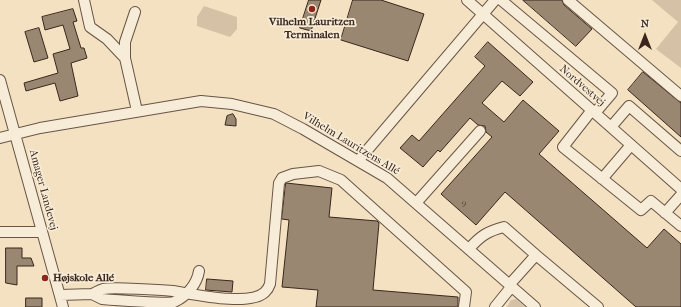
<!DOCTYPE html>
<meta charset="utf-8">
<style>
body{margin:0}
#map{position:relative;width:681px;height:307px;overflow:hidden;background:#f3e1c2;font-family:"IM FELL French Canon",serif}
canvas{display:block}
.north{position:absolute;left:625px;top:16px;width:40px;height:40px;-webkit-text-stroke:3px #f7ecd7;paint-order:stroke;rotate:0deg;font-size:11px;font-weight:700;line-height:16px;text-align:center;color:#3a261c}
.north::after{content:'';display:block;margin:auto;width:14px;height:18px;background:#3a261c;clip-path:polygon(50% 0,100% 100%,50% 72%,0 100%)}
</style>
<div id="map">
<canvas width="681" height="307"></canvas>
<div class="north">N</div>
</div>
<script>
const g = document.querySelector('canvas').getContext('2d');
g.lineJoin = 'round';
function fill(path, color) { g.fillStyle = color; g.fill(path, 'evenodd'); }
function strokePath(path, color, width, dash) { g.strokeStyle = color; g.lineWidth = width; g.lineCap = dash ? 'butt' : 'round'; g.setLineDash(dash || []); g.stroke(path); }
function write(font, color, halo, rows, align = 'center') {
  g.font = font + ' "IM FELL French Canon",serif'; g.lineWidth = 3.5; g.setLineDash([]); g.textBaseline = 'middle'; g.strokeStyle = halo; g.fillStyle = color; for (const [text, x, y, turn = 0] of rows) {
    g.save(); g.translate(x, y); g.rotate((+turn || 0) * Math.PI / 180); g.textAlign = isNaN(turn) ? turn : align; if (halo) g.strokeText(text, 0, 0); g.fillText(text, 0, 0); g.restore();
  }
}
fill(new Path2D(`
 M652,0h29v68l-25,-19 22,-27z
 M204,6l33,11v12l-7,8 -33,-11v-9z
 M516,299l9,8h-18l4,-7z`), '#d4c1a6');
const building = new Path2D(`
 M309,0h12l-10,31 -11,-3z
 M353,0h28l43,14 -16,47 -67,-21z
 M523,0h39l2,5 28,24 -16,17z
 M73,9l4,12 -4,1 8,26h3l3,10 -16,5 7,33 -18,5 -5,-18 -29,8 -2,-8 34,-10 -5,-19 17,-5 -7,-24 -18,5 -3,-13z
 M39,28l9,30 -14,4 -9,-30z
 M488,42l45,40 -13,14 -18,-15 -20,22 22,19 19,-22 36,31 -20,23 108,94 17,-19 17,15v63h-45l-131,-115 -29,33 -35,-31 51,-57 -6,-5 -1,-6 -7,-1 -8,-7 -30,34 -2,-2 -15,17 -23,-19 12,-13 7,6 66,-75 -10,-9z
 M643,72l38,31v34l-53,-47z
 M233,114l3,5v7l-11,-1 2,-9z
 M286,183l46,5 -3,29 48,4 2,2 -6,67 85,7v10h-142l2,-17 -36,-3 7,-67 -7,-1z
 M6,248h16v10h9l3,8h-17v19l-11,-2z
 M207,279l26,2 -1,11 -26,-2z
 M26,298h16v9h-16z`);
fill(building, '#9a8772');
strokePath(building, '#3a261c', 1);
const minor = new Path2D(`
 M84,0l6,27 17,12 18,19
 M467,0l214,189
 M501,0l111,93 -17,20
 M568,0l113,96
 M135,12l-10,30v16l12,53
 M0,80l63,227
 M592,110l-29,37 78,63 10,-9 30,25
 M611,127l18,-21 52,45
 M0,138l40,-10 161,-27 31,3 42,10 29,15 84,49 148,129
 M358,161l137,-161
 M602,179l29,-34
 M417,202l63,-71
 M665,213l16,-18
 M0,232h42
 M469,249c11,-13 19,-18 35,-22l32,28
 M199,271c-2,13 -12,25 -25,31 -6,2 -61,-2 -72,-3l-10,-5c3,-1 7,-4 11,-5 9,-2 59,1 70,2 20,3 77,16 92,1 2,-2 4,-5 5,-8l9,-101 3,-5 11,-4 26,-3 22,9 125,112 -2,15
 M510,284l26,-29 62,52
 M60,295l32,-1
 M495,307l17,-21`);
strokePath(minor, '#685546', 12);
strokePath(minor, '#f7ecd7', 10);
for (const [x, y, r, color] of [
 [312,9,4,"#8f2418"],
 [45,278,4,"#8f2418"]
]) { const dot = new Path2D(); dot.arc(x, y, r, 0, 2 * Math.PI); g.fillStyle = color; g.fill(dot); strokePath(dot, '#f7ecd7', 1.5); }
write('9px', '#523e32', null, [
 ["9",464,203]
]);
write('bold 11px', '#3a261c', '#f7ecd7', [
 ["Vilhelm Lauritzen",312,22],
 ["Terminalen",312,35],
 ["Højskole Allé",53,278,"left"]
]);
write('11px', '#3a261c', '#f7ecd7', [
 ["Nordvestvej",582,86,41],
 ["Vilhelm Lauritzens Allé",351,144,31],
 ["Amager Landevej",43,190,75]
]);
</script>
